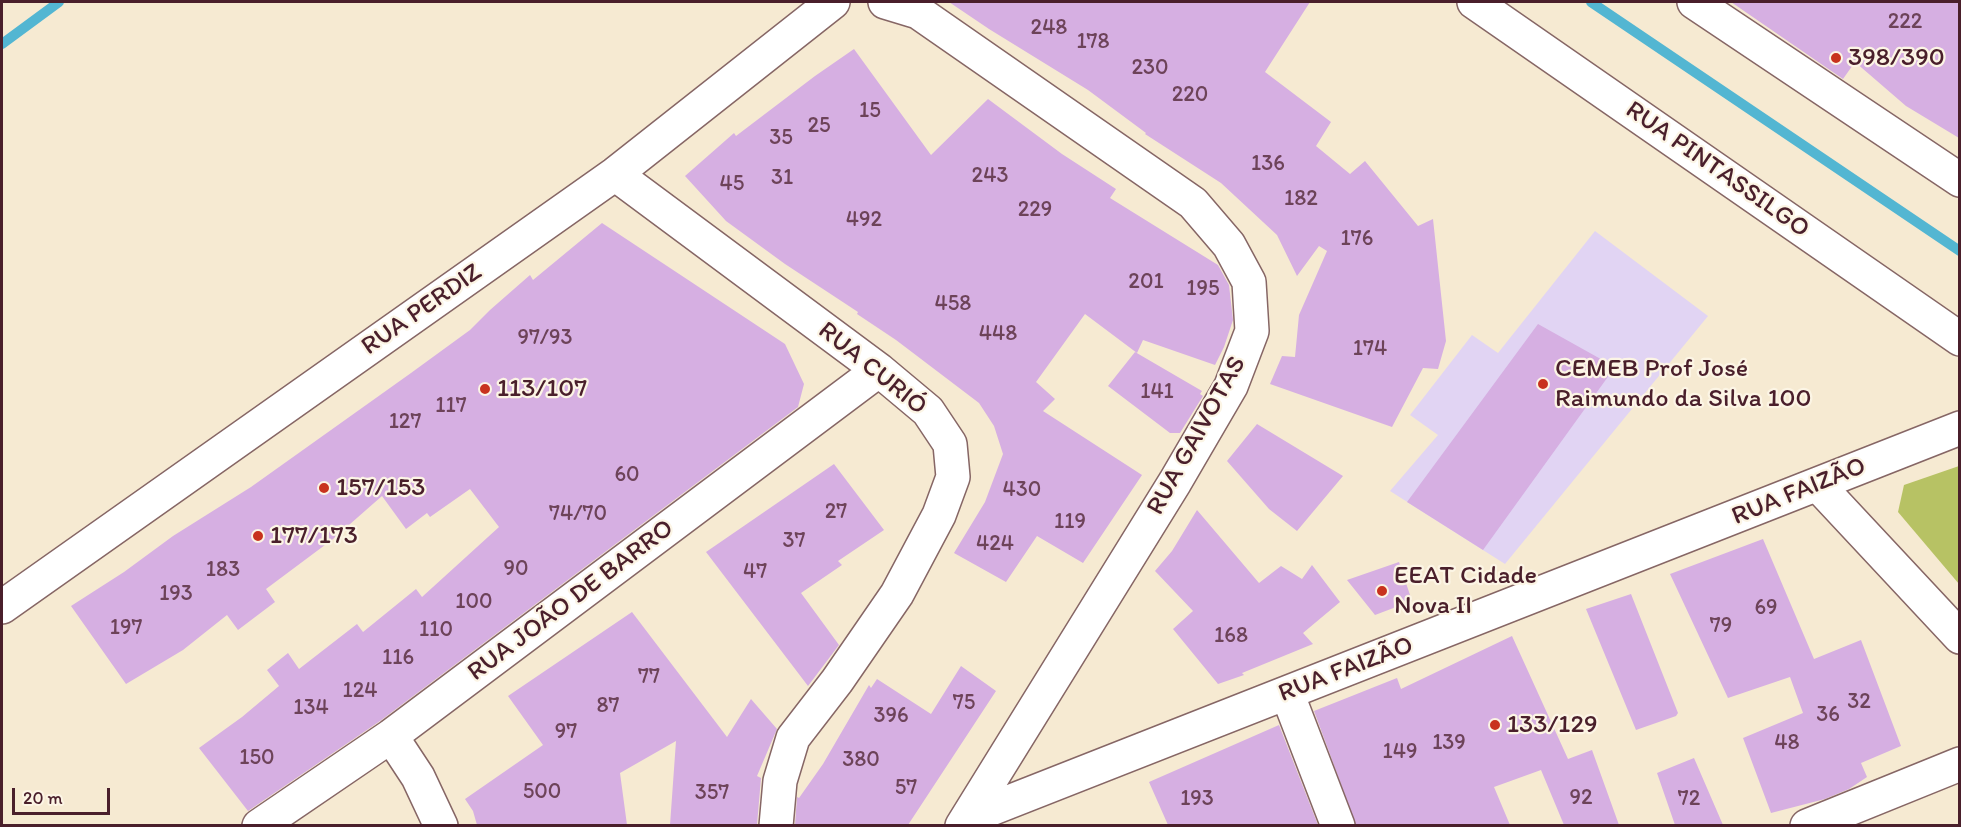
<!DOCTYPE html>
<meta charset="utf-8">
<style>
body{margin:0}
#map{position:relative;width:1961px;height:827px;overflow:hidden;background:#f6ead2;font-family:Itim,sans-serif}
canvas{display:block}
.frame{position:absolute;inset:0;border:3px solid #4a1f2b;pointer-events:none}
.scale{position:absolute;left:12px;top:788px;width:98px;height:27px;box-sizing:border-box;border:3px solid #4a1f2b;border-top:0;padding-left:8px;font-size:18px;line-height:21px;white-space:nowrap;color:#4a1f2b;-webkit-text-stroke:4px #fcf5e5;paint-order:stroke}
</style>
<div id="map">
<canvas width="1961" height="827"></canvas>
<div class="frame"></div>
<div class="scale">20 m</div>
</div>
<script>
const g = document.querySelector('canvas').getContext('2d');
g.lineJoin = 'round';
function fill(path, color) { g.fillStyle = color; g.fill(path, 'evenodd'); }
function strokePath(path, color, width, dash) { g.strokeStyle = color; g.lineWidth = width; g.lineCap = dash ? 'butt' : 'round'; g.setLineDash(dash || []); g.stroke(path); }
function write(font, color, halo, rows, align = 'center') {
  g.font = font + ' Itim,sans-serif'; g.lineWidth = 4.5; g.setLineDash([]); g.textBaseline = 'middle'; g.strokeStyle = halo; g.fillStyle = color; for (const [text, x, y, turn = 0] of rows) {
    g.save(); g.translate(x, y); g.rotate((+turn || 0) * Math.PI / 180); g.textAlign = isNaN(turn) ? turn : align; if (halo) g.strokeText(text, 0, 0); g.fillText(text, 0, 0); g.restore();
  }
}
fill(new Path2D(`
 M1595,231l113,85 -203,248 -115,-73 48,-56 -28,-20 62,-80 26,18z`), '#e1d4f3');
fill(new Path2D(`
 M1959,466h1l-1,118 -61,-72 6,-27z`), '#b7c264');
strokePath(new Path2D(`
 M1591,2l369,249
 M2,44l57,-42`), '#53b6d2', 10);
fill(new Path2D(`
 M949,2h361l-45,70 66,50 -15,24 34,28 15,-13 53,65 15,-7 13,122 -8,28 -15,-1 -31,59 -122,-43 12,-28 13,1 4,-42 28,-64 -8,-5 -22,30 -20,-41 -56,-52 -76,-49 1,-1 -58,-43 -99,-61z
 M1731,2h228v136l-53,-32 -51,-44 -12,17z
 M854,49l77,106 57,-56 74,55 54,35 -6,9 108,67 11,20 4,35 -9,27 -9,18 -72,-25 -6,13 -52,-39 -49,68 19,17 -12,12 99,64 -59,88 -46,-27 -31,46 -52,-29 31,-51 18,-48 -9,-28 -15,-23 -83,-63 -39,-26 1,-2 -73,-48 -59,-43 -41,-45 49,-43 2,3 79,-60z
 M602,223l183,121 19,40 -6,23 -418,314 -132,90 -49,-63 43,-31 37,-31 -12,-16 21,-17 11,16 58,-45 6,8 53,-43 6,8 77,-70 -29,-38 -40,28 -3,-4 -21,16 -24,-33 -49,43 -67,50 9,13 -37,28 -11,-15 -44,35 -57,34 -55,-78 53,-34 49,-36 78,-49 160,-114 59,-43 20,-20 40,-35 3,5z
 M1538,324l77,43 -132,183 -76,-48z
 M1135,352l67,39 -2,3 3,2 -23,37h-10l-62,-47z
 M1257,424l86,52 -46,55 -28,-22 -42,-48z
 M834,464l50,66 -46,31 4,4 -41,28 38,52 -31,41 -102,-134z
 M1197,510l62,73 22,-17 21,13 10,-14 28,37 -37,31 10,11 -71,29 2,2 -26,9 -45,-55 20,-18 -38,-40 17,-20z
 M1763,539l51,120 47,-19 40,106 -40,17 6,14 -18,12 -24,10 -54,14 -28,-75 60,-25 -13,-36 -62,21 -58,-124z
 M1399,562l13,39 -37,14 -28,-35z
 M1631,594l47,119 -2,3 -40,14 -50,-121z
 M632,612l95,125 24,-38 26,30 -20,47 4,2 -4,47h-87l6,-84 -56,32 7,52h-150l-4,-14 -8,-12 78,-54 -35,-49z
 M1512,636l56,123 24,-9 27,75h-55l-23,-55 -47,17 16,38h-154l-42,-114 83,-33 4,11z
 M961,666l35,25 -88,134h-113l2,-28 2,1 24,-34 46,-79 2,3 6,-9 54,35z
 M1279,725l39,100h-150l-19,-43z
 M1694,758l29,67h-48l-18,-52z`), '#d6afe2');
const minor = new Path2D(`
 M885,2l33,10 275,191 36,42 20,37 3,49 -21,55 -56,96 -213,344
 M1474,2l486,337
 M1694,2l266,178
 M615,174l264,196 49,41 22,33 3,33 -14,38 -42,79 -60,87 -44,57 -13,43 -4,45
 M1818,485l142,152
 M2,607l613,-433 218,-172
 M1287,693l51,133
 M391,736l27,41 23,49
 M968,818l992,-390
 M259,826l132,-90 488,-366
 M1807,826l153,-62`);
strokePath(minor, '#866665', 36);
strokePath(minor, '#fff', 33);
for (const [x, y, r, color] of [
 [1836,58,6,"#c8321e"],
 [1543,384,6,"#c8321e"],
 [485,389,6,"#c8321e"],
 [324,488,6,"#c8321e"],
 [258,536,6,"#c8321e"],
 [1382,591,6,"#c8321e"],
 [1495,725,6,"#c8321e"]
]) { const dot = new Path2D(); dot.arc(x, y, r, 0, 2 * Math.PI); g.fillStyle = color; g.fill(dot); strokePath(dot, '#fcf5e5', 2); }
write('22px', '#6d4359', null, [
 ["222",1905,22],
 ["248",1049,28],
 ["178",1093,42],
 ["230",1150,68],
 ["220",1190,95],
 ["15",870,111],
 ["25",819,126],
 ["35",781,138],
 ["136",1268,164],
 ["243",990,176],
 ["31",782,178],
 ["45",732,184],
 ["182",1301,199],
 ["229",1035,210],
 ["492",864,220],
 ["176",1357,239],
 ["201",1146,282],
 ["195",1203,289],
 ["458",953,304],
 ["448",998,334],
 ["97/93",545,338],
 ["174",1370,349],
 ["141",1157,392],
 ["117",451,406],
 ["127",405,422],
 ["60",627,475],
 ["430",1022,490],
 ["27",836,512],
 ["74/70",578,514],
 ["119",1070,522],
 ["37",794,541],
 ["424",995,544],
 ["90",516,569],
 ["183",223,570],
 ["47",755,572],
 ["193",176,594],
 ["100",474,602],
 ["69",1766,608],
 ["79",1721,626],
 ["197",126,628],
 ["110",436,630],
 ["168",1231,636],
 ["116",398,658],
 ["77",649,677],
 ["124",360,691],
 ["32",1859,702],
 ["75",964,703],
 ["87",608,706],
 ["134",311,708],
 ["36",1828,715],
 ["396",891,716],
 ["97",566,732],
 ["139",1449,743],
 ["48",1787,743],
 ["149",1400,752],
 ["150",257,758],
 ["380",861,760],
 ["57",906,788],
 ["500",542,792],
 ["357",712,793],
 ["92",1581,798],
 ["193",1197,799],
 ["72",1689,799]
]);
write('26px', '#4a1f2b', '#fcf5e5', [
 ["398/390",1848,58],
 ["CEMEB Prof José",1555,369],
 ["Raimundo da Silva 100",1555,399],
 ["113/107",497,389],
 ["157/153",336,488],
 ["177/173",270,536],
 ["EEAT Cidade",1394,576],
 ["Nova II",1394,606],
 ["133/129",1507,725]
], 'left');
write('26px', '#4a1f2b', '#fcf5e5', [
 ["RUA PINTASSILGO",1717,170,35],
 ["RUA PERDIZ",422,310,-35],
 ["RUA CURIÓ",872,369,39],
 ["RUA GAIVOTAS",1197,436,-61],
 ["RUA FAIZÃO",1799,492,-22],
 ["RUA JOÃO DE BARRO",571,601,-37],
 ["RUA FAIZÃO",1346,670,-21]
]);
</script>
